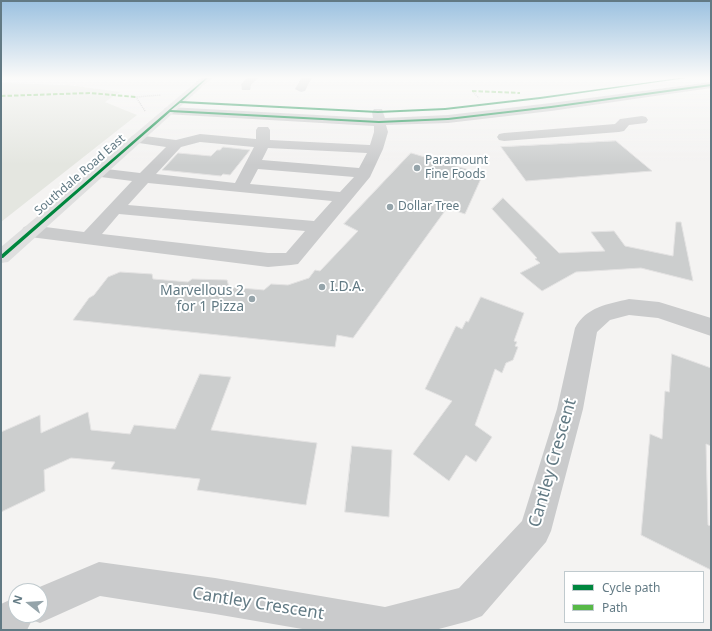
<!DOCTYPE html>
<style>
body{margin:0}
#map{position:relative;width:712px;height:631px;overflow:hidden;background:#f4f3f2;font-family:"Noto Sans",sans-serif}
canvas{display:block}
.frame{position:absolute;inset:0;border:2px solid #627a84;pointer-events:none}
.legend{position:absolute;left:564px;top:571px;width:140px;height:52px;box-sizing:border-box;background:#fff;border:1px solid #c0cace;margin:0;padding:5px 7px;list-style:none;font-size:12px;color:#627a84}
.legend li{display:flex;align-items:center;gap:8px;height:20px}
.legend b{width:20px;border:1px solid #c0cace}
.north{position:absolute;left:8px;top:583px;width:40px;height:40px;box-sizing:border-box;background:#fff;border:1px solid #c0cace;border-radius:50%;rotate:287deg;font-size:11px;font-weight:700;line-height:16px;text-align:center;color:#627a84}
.north::after{content:'';display:block;margin:auto;width:14px;height:18px;background:#95a4aa;clip-path:polygon(50% 0,100% 100%,50% 72%,0 100%)}
</style>
<div id="map">
<canvas width="712" height="631"></canvas>
<div class="frame"></div>
<ul class="legend">
<li><b style="height:5px;background:#00873e"></b>Cycle path</li>
<li><b style="height:5px;background:#58b947"></b>Path</li>
</ul>
<div class="north">N</div>
</div>
<script>
const g = document.querySelector('canvas').getContext('2d');
g.lineJoin = 'round';
function fill(path, color) { g.fillStyle = color; g.fill(path, 'evenodd'); }
function strokePath(path, color, width, dash) { g.strokeStyle = color; g.lineWidth = width; g.lineCap = dash ? 'butt' : 'round'; g.setLineDash(dash || []); g.stroke(path); }
function write(font, color, halo, rows, align = 'center') {
  g.font = font + ' "Noto Sans",sans-serif'; g.lineWidth = 4; g.setLineDash([]); g.textBaseline = 'middle'; g.strokeStyle = halo; g.fillStyle = color; for (const [text, x, y, turn = 0] of rows) {
    g.save(); g.translate(x, y); g.rotate((+turn || 0) * Math.PI / 180); g.textAlign = isNaN(turn) ? turn : align; if (halo) g.strokeText(text, 0, 0); g.fillText(text, 0, 0); g.restore();
  }
}
fill(new Path2D(`
 M1,83l68,2 51,7 -15,10 32,13 -136,107z`), '#e4e6e0');
const building = new Path2D(`
 M616,141l36,30 -126,10 -25,-34z
 M223,147l27,3 -20,25 -7,-1 -2,2 -59,-6 16,-17 33,3 6,-6h3z
 M411,153l72,21 -18,40 -18,-6 -94,130 -16,-3 -2,12 -262,-27 16,-22 5,-3 14,-18 12,-5 32,2 1,5 35,3 4,-3 35,1 2,7 35,3 7,-6 17,1 21,-7 6,-8 5,1 38,-40 -14,-7z
 M503,198l56,55 46,-2 -14,-19 23,-1 11,15 48,10 3,-34h5l12,59 -52,-13 -65,4 -34,19 -22,-18 20,-10 -5,-4 2,-1 -45,-49z
 M481,297l43,16 -10,28 3,1 -2,4 3,1 -5,13 -7,3 -4,10 -7,-4 -20,56 17,12 -16,25 -10,-7 -17,26 -36,-27 39,-53 -27,-12 31,-63 6,3 4,-8 2,1z
 M672,354l39,14v78l-5,-2 2,81 3,1v44l-70,-35 9,-101 12,5 3,-48 4,1z
 M200,374l31,3 -20,53 106,13 -11,62 -109,-15 3,-11 -89,-10 4,-7 -44,-4 -27,12 1,21 -44,21v-80l39,-17 1,18 47,-21 3,18 39,4 4,-9 41,4z
 M352,446l40,4 -3,67 -44,-5z`);
fill(building, '#cccece');
strokePath(building, '#e3e2e2', 1);
strokePath(new Path2D(`
 M473,92l6,6
 M145,111l-9,-14 25,-2`), '#c7c8c9', 1.5, [1, 1]);
fill(new Path2D(`
 M248,77h11l-8,8 -1,5h-8l-1,-6z
 M302,77h10l-7,14 -4,1 -6,-3z
 M711,82v6l-160,23 -103,12 -62,2 2,7 -5,17 -13,28 -72,87 -7,1 -23,2 -238,-30 -6,-2 -3,-4 3,-4 6,-2 54,7 48,-51 -39,-5 -3,-3 3,-3 5,-2 42,5 26,-26 -34,-5 -2,-3 2,-3 5,-1 39,5 24,-6 56,5v-9l2,-3h10l2,3v10l100,5 4,-13v-6l-209,-12 -2,-3 2,-3 4,-1 204,11 -1,-6 2,-3h8l3,9 63,-3 103,-12zM200,142l54,5 -19,36 -79,-9 25,-27zM268,148l99,5 -8,15 -97,-8zM258,169l96,8 -14,15 -90,-8zM148,183l184,18 -18,20 -186,-16zM119,214l186,17 -19,22h-18l-166,-19z
 M642,116l4,1 2,3 -2,3 -17,2 -5,6 -5,1 -115,9 -5,-1 -2,-3 2,-3 5,-1 111,-9 5,-5z
 M629,299l30,3 52,16v18l-53,-18 -29,-3 -19,5 -13,12 -14,77 -32,122 -5,11 -64,74 -13,5 -34,9h-127l-93,-16 -115,-18 -60,27 -8,-3 -5,10h-26v-26l15,-7v18h24v-24h-10l69,-29 116,16 170,29 74,-19 63,-67 35,-112 18,-81c11,-21 33,-24 54,-29z`), '#cacbcc');
fill(new Path2D(`
 M202,77h11l-205,185 -7,1v-16z`), '#dfdfdf');
strokePath(new Path2D(`
 M472,91l48,2
 M1,96l89,-3 46,4`), '#58b947', 2, [4.5, 2]);
fill(new Path2D(`
 M207,77h2l-27,24 196,10 67,-3 95,-11 147,-20h6l-153,22 -95,11 -67,3 -198,-10 -9,7 208,11 69,-3 103,-12 160,-22v2l-160,22 -103,12 -69,3 -209,-11 -167,146h-2v-3z`), '#00873e');
const sky = g.createLinearGradient(0, 0, 0, 165);
sky.addColorStop(0, '#9bc1e0');
sky.addColorStop(0.47, '#fafaf9');
sky.addColorStop(1, '#fafaf900');
g.fillStyle = sky;
g.fillRect(0, 0, 712, 165);
for (const [x, y, r, color] of [
 [417,168,4,"#95a4aa"],
 [390,207,4,"#95a4aa"],
 [322,287,4,"#95a4aa"],
 [252,299,4,"#95a4aa"]
]) { const dot = new Path2D(); dot.arc(x, y, r, 0, 2 * Math.PI); g.fillStyle = color; g.fill(dot); strokePath(dot, '#fff', 1.5); }
write('12px', '#627a84', '#fff', [
 ["Paramount",425,161],
 ["Fine Foods",425,175],
 ["Dollar Tree",398,207]
], 'left');
write('12px', '#627a84', '#fff', [
 ["Southdale Road East",80,175,-41]
]);
write('14px', '#627a84', '#fff', [
 ["I.D.A.",330,287],
 ["Marvellous 2",244,291,"right"],
 ["for 1 Pizza",244,307,"right"]
], 'left');
write('17px', '#627a84', '#fff', [
 ["Cantley Crescent",553,463,-74],
 ["Cantley Crescent",258,604,9]
]);
</script>
